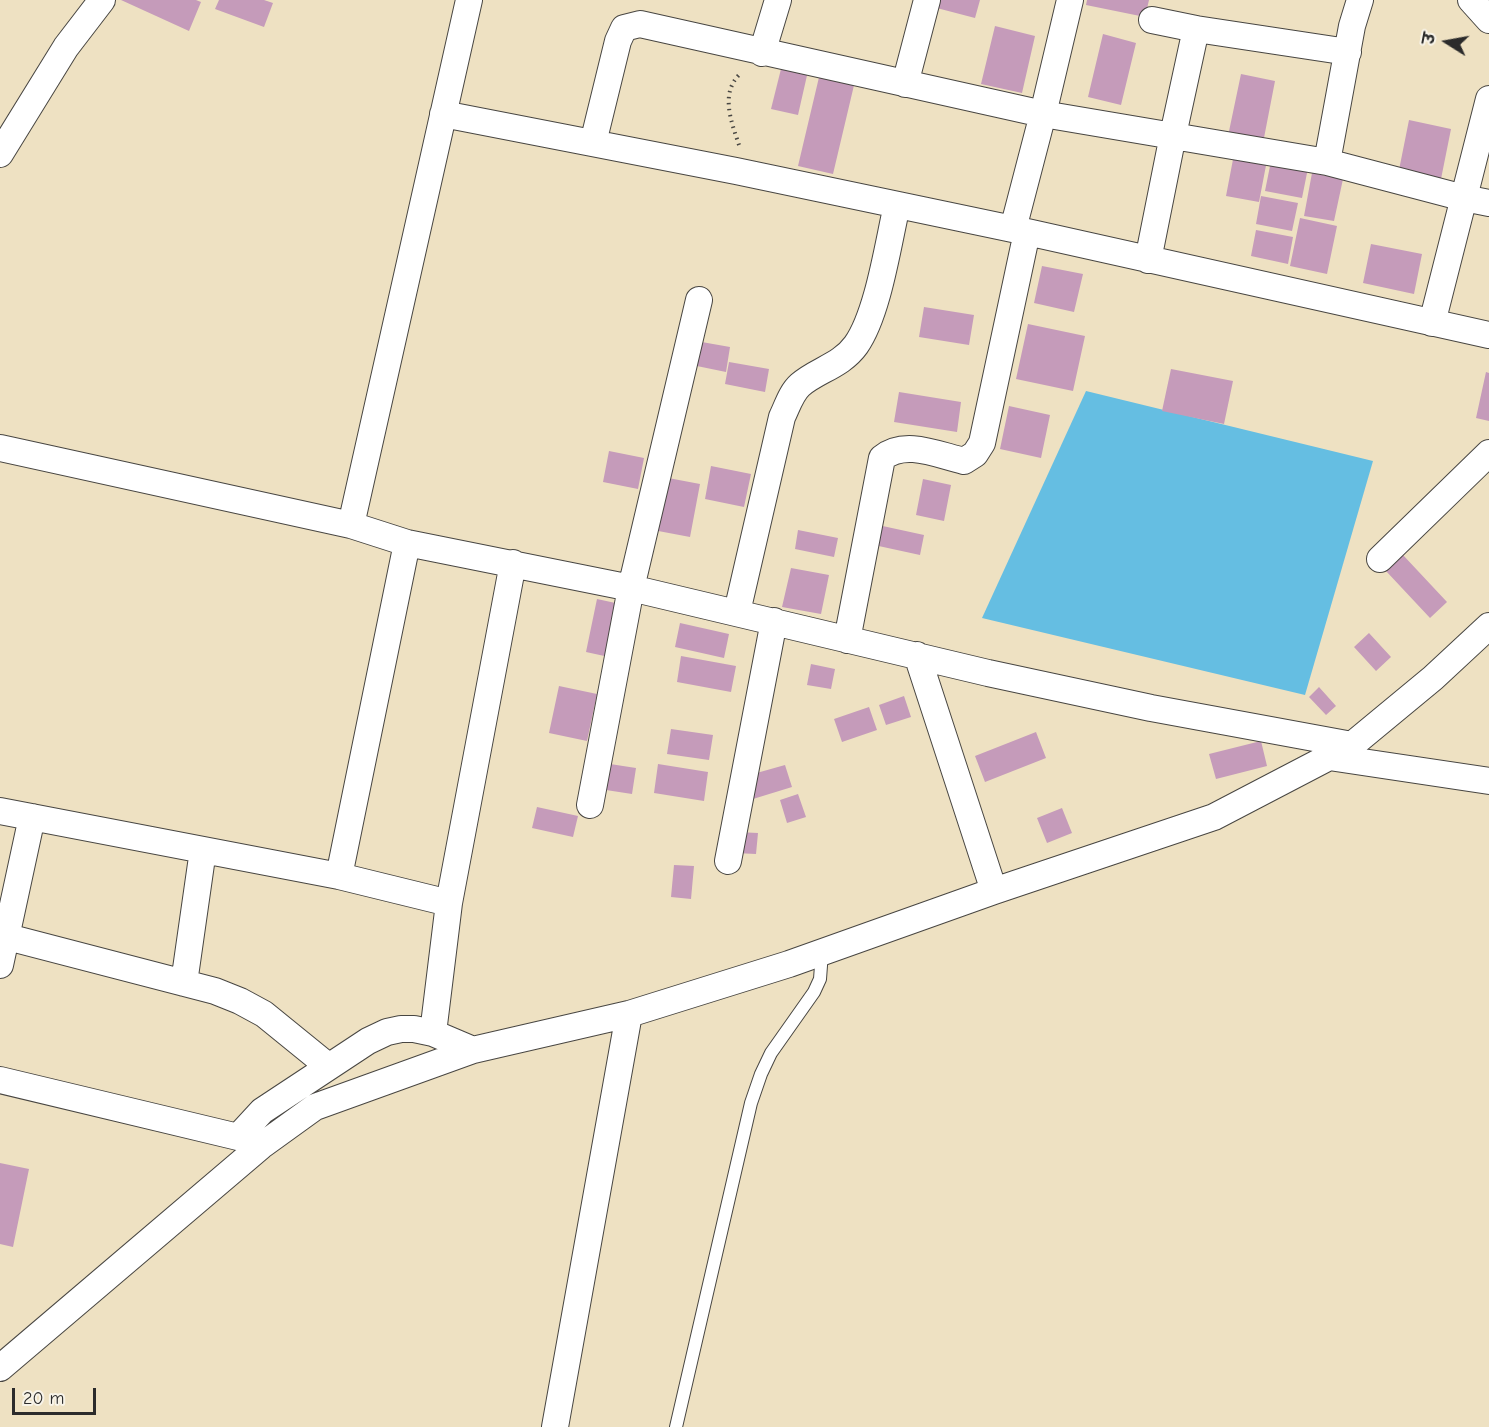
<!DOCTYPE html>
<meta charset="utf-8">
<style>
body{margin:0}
#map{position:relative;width:1489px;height:1427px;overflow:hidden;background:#eee1c2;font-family:"Comic Neue","Playpen Sans Deva",sans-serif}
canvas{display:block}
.north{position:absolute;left:1417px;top:12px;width:60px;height:60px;-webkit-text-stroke:4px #f7f3e8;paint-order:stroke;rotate:281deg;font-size:16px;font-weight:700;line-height:24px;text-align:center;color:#2b2b2b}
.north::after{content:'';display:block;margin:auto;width:21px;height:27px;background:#2b2b2b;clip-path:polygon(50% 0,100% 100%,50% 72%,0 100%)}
.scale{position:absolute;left:12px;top:1388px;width:84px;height:27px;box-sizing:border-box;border:3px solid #2b2b2b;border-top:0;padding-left:8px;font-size:18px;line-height:21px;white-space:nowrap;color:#2b2b2b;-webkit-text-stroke:4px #f7f3e8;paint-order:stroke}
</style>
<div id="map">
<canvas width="1489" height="1427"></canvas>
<div class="north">उ</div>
<div class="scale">20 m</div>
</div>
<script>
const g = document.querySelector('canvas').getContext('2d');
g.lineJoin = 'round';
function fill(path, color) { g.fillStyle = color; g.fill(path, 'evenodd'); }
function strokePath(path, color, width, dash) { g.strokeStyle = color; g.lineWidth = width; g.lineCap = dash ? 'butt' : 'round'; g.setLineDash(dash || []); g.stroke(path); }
fill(new Path2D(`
 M1086,391l287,70 -68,234 -323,-77z`), '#65bee2');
fill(new Path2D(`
 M121,0h75l5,2 -12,29z
 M219,0h45l9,3 -9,24 -49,-18z
 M935,0h45l-5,18 -42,-11z
 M1087,0h62l-4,17 -59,-12z
 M995,26l40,10 -13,57 -41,-9z
 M1103,34l33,9 -15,62 -33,-8z
 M782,65l26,6 -10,44 -27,-6z
 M820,73l35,8 -22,93 -35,-8z
 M1241,74l34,7 -12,62 -35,-7z
 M1409,120l42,9 -10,50 -42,-9z
 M1235,149l33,6 -9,47 -33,-6z
 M1272,156l37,7 -7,35 -37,-7z
 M1312,173l31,6 -9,42 -30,-5z
 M1261,196l37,7 -6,28 -36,-7z
 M1300,218l37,8 -10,48 -37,-8z
 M1256,230l37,7 -5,27 -37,-8z
 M1371,244l51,10 -8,40 -51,-11z
 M1042,266l41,8 -9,38 -40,-9z
 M924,307l50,8 -5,30 -50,-8z
 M1028,324l57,12 -12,55 -57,-12z
 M696,341l34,6 -4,25 -34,-7z
 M729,362l40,7 -4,23 -40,-8z
 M1171,369l62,12 -9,43 -62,-13z
 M1486,372l3,1v48l-13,-3z
 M899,392l62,10 -4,30 -63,-10z
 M1009,406l41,9 -9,43 -41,-9z
 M609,451l35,7 -6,31 -35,-7z
 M711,466l40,8 -7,33 -39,-8z
 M663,477l37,7 -10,53 -37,-7z
 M923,479l28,6 -7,36 -28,-6z
 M878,525l46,10 -4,20 -46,-10z
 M798,530l40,8 -4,19 -39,-8z
 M1403,555l44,47 -17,16 -44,-47z
 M791,568l38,7 -8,39 -39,-7z
 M597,599l23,5 -11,53 -23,-5z
 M680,623l49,11 -5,24 -49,-11z
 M1369,633l22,24 -15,14 -22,-24z
 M681,656l55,10 -5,26 -54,-10z
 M811,664l24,5 -4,20 -24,-4z
 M559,686l38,8 -10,47 -38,-8z
 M1319,687l17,19 -10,9 -17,-18z
 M904,696l7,21 -25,8 -7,-20z
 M869,707l8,23 -35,12 -8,-23z
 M671,729l42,6 -4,25 -42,-6z
 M1036,732l10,26 -61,24 -10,-26z
 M1261,741l6,25 -51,13 -7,-25z
 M610,764l26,4 -4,26 -26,-4z
 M658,764l50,8 -4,29 -50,-8z
 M785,765l7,22 -39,12 -7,-23z
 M798,794l8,23 -19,6 -7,-23z
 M537,807l41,9 -5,21 -41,-9z
 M1062,808l10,25 -25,10 -10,-25z
 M737,832l21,1 -2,21 -21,-1z
 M674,865l20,1 -3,33 -20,-2z
 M0,1163l29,6 -16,78 -13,-3z`), '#c59bba');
const lane = new Path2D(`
 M676,1427l75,-324 10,-29 10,-21 43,-61 6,-13 2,-27`);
const street = new Path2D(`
 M1471,0l18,20
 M1152,20l44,9 152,23
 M762,53l16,-53
 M905,84l22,-84
 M443,114l293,57 291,61 462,103
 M593,143l25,-102 6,-13 16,-4 403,90 284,48 137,36 25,5
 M0,154l66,-107 36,-47
 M1327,162l25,-136 8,-26
 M1013,229l30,-115 27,-114
 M1148,260l25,-125 23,-106
 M1432,323l57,-224
 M0,448l351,77 56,18 224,45 357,85 163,35 201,37
 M351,525l118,-525
 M1380,559l109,-106
 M737,612l45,-195c5,-10 9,-24 18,-32 17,-15 41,-19 56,-40 22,-31 32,-101 41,-140
 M847,640l35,-182c23,-19 56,-3 82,3l11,-7 7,-11 45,-211
 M917,655l77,236
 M1329,757l160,24
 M590,805l41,-217 68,-288
 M0,811l339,65 110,27
 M728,861l46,-240
 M339,876l68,-333
 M0,935l215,56 25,10 24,13 64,52
 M0,965l32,-148
 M184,983l19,-133
 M473,1050l-40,-17 16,-130 64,-340
 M0,1080l238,57 23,9
 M238,1137l24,-26 106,-70 19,-9 14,-3h13l19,4
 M0,1368l261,-222 54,-39 158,-57 156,-36 160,-50 205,-73 220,-74 138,-72 81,-67 56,-52
 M555,1427l74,-413`);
strokePath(lane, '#484642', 14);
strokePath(street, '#484642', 28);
strokePath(new Path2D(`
 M739,145c-8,-24 -19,-52 1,-71`), '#484642', 4, [1.5, 4.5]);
strokePath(lane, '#fff', 12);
strokePath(street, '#fff', 26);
</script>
